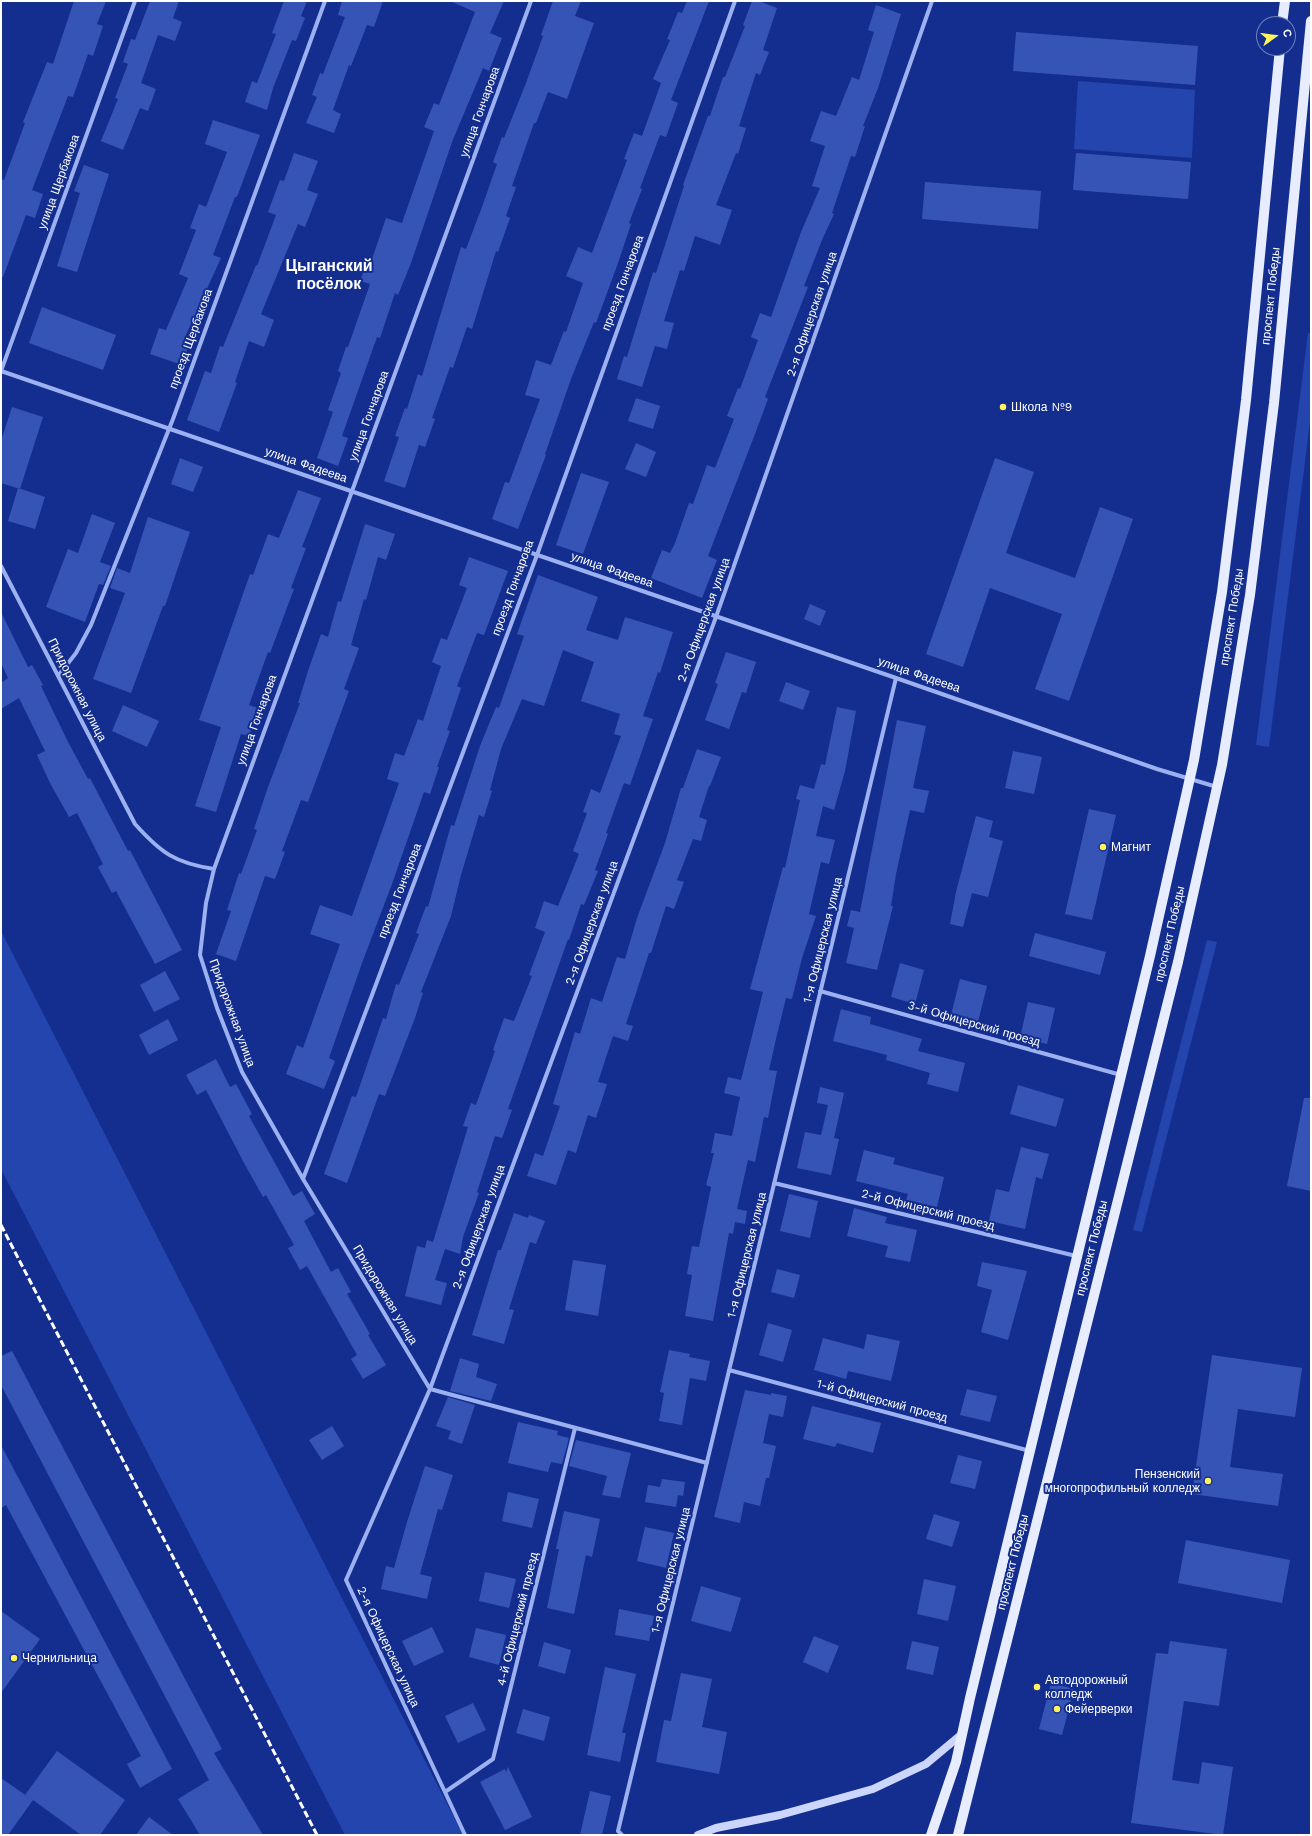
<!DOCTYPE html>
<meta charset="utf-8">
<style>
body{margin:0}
#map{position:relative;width:1312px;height:1836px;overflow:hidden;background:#132e8f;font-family:"Work Sans",sans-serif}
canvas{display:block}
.frame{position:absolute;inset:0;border:2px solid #fff;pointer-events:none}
.north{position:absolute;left:1256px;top:16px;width:40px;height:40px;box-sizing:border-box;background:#132e8f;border:1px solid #7182bc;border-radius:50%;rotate:76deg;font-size:11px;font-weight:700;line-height:16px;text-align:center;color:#fff}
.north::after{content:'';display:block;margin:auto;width:14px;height:18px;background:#fff35e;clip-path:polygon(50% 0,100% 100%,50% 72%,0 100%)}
</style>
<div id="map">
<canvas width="1312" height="1836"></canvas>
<div class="frame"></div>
<div class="north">С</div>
</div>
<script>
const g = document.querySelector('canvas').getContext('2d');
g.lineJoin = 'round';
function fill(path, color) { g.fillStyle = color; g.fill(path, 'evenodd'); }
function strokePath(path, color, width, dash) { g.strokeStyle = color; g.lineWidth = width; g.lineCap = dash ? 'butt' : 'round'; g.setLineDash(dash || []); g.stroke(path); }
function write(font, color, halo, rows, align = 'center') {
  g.font = font + ' "Work Sans",sans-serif'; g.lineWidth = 4; g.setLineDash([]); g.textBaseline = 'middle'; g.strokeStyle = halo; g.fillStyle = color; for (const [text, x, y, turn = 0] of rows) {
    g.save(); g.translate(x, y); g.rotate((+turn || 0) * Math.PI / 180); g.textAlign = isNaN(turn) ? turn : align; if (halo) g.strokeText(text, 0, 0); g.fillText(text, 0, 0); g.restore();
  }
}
fill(new Path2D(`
 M1078,81l117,9 -3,68 -118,-9z
 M1308,333h3v81l-42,333 -13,-2z
 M1,931l462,904h-118l-344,-666z
 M1207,940l10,2 -75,290 -9,-2z`), '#2445ae');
fill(new Path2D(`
 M74,1h32l-9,23 6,2 -10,30 -5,-2 -15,43 -5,-1 -36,94 11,4 -8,24 -9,-3 -23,62h-2v-98l3,1 21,-57 -2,-1 24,-60 6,2z
 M150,1h29l-6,17 9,4 -7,19 -17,-6 -17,48 15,6 -8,22 -8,-3 -17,42 -22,-9 17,-42 -3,-1 13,-34 -5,-2 8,-23 4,1z
 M284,1h23l-6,15 4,2 -9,23 -4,-1 -19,48 -6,22 -22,-8 7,-21 5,2 19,-49 -4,-1z
 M342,1h41l-9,26 -7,-2 -16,41 -2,-1 -16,45 8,4 -7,19 -28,-10 11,-26 -5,-2 8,-22 3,1 22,-57 -7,-2z
 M450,1h54l-14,32 12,5 -13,33 -6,-3 -31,74 -41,121 -13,32 -3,-2 -15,45 -3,-1 -35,99 6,2 -10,28 -21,-8 16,-46 -5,-2 13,-37 -3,-2 8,-24h2l22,-63 -10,-3 7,-20 4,1 15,-44 16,5 32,-92 -10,-4 10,-24 5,2 36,-93z
 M553,1h28l-6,15 19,7 -27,76 -19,-7 -12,31h-2l-22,63 4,1 -10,29 4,2 -12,34 -2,-1 -24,78 -5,-2 -14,41 -3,-1 -18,51 3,1 -10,28 -6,-2 -14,43 -21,-7 15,-44 -4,-1 10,-28 2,1 11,-35 4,2 39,-129 5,2 16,-42 15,-43 -4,-2 9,-25 2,1 22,-55 17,-47 -2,-1z
 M687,1h22l-38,99 7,3 -12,34 -6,-2 -20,53 2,1 -13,34 2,1 -13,39 -22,60 -2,-1 -23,57 -26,75 1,1 -28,74 -26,-10 13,-37 4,1 31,-84 -15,-4 11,-35 15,5 13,-34 2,1 17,-49 -17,-7 12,-29 14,6 35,-93 -3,-1 10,-26 8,3 19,-53 -8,-4 17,-39 -3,-1 11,-27 4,1z
 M752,1h7l18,7 -14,42 6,2 -9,23 -4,-2 -17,53 7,2 -8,26 -2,-1 -20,52 16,5 -12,35 -25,-9 -11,35 -4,-1 -16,51 10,2 -7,26 -12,-3 -13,41 -25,-8 7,-23 3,1 26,-85 3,1 28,-87 -1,-1 25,-69h2l13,-39h2l20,-51 -2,-1z
 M876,5l25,9 -23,74 -15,38h2l-10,31 -4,-1 -19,57 2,1 -12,26 -18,46 4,1 -43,110 3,2 -13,35 -47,122 9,4 -15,38 -51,-20 11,-28 8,3 5,-10 14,-40 4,1 14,-39 8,3 19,-49 -7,-3 11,-28 2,1 18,-49 -7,-3 9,-24 11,4 30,-85 19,-44 -8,-2 13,-40 -15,-5 11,-30 15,5 16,-39 7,3 15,-48 -6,-2z
 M1016,32l182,14 -3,39 -182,-14z
 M213,120l47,15 -23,62h-2l-22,58 8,3 -36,79 6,2 -9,26 -32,-11 9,-26 7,2 22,-52 -9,-4 17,-44 -6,-2 9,-24 7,3 21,-55 -22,-8z
 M294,153l24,8 -11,29 11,4 -13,33 -7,-3 -37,90 13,6 -10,27 -15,-6 -14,41 2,1 -18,49 -32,-12 18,-49 6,2 9,-27 3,1 33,-82 1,1 19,-51 -8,-3 12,-32 4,1z
 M1076,153l115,9 -3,37 -115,-9z
 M84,165l25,9 -32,98 -20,-6 23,-73 -6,-2z
 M925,182l116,9 -3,38 -116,-10z
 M42,307l74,28 -13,35 -74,-27z
 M636,398l24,8 -7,23 -25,-8z
 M12,407l31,10 -23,72 -19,-6v-42z
 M636,443l20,9 -10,25 -21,-8z
 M180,458l23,9 -10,25 -22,-8z
 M995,458l39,14 -28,81 69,25 25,-71 33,12 -64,182 -34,-12 27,-75 -72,-26 -27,79 -37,-13z
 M581,473l28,9 -26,72 -27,-9z
 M18,488l27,9 -10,32 -27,-8z
 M298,490l23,8 -19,49 4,1 -15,40 3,1 -24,64 -2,-1 -19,53 9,3 -9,28 -8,-2 -25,78 -21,-6 26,-79 -22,-7 51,-146 3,1 15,-41 11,4z
 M92,514l23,9 -15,39 11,4 -8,19 -4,-1 -14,38 -39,-15 22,-58 10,4z
 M148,517l42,15 -25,74h-2l-32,87 -38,-14 32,-86 -15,-5 7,-20 13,5z
 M365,524l30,10 -9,26 -8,-3 -12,43 -2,-1 -13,46 8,3 -15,41 5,2 -10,27 -31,84 -7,-2 -19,51 3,1 -10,27 -10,-3 -29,85 -20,-7 15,-43 -4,-1 12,-37 2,1 16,-44 -3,-1 14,-42 32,-84h-2l11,-35 12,-34 7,3 10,-36 3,1z
 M469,557l39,14 -24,64 -7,-2 -20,53 4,2 -14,42 3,1 -13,36h2l-9,27 -6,-2 -32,92 -30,79 -33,95 6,3 -11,28 -38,-15 11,-29 6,3 37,-104 -30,-10 10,-29 32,11 47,-133 -12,-4 8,-26 9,3 14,-37 5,2 18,-55 -9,-4 9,-24 6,2 20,-52 -8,-3z
 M538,575l60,22 -12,33 32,10 7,-23 48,15 -13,41 -2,-1 -15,44 10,3 -9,26 -14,40 -6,-2 -18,50 2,1 -13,36 3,1 -14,34 -3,-1 -12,36 -1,-1 -60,170 4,1 -10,28 -7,-2 -18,56 2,1 -16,44 -3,17 -15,-5 -10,31 12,3 -6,22 -36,-9 12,-50 8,2 2,-8 6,2 35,-115 -5,-1 8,-23 5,2 19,-54 -2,-1 11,-32 10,3 18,-45 -3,-1 16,-43 -10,-4 9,-27 14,5 21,-52 -6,-3 14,-38 -4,-1 8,-23 9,4 21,-57 -7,-2 6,-20 -39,-13 13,-39 -31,-12 -19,56 -22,-7 -21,50 -11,41 2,1 -8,26 -5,-2 -18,60 -10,41 -30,76 2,1 -8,25 -30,78 -6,-2 -32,89 -23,-9 28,-78 4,1 27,-79 3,1 10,-35 3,1 20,-51 -3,-1 10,-27 2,1 23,-82 3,1 26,-80 16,-39 3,1 25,-72 -7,-2z
 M810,604l16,7 -6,15 -16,-7z
 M1,612l27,55 4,-2 11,20 -2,1 26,54 21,39 2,-1 38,73 2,-1 52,100 -27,14 -39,-73 -4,2 -14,-26 5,-3 -26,-51 -8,4 -19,-34 -13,-28 8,-4 -26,-53 -18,11v-26l7,-5 -7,-15z
 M726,652l30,10 -10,31 -4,-1 -13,37 -24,-9 13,-36 -3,-1z
 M786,682l24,9 -7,19 -24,-9z
 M123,705l36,16 -12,26 -35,-16z
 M837,707l19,4 -11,60 -11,39 -11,-4 -7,30 19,4 -6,24 -8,-2 -12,52 7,2 -14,42 -10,41 -6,-1 -10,41 -7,31 8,1 -9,47 -4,-1 -9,45 -7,-2 -11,49 10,2 -2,13 -10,-2 -2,12 -4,-1 -16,88 -28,-5 7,-41 -5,-1 5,-28 7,1 12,-60 -5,-2 8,-32h-3l4,-20 17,3 8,-39 -16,-4 4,-16 13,3 22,-88 -13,-3 33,-122 2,1 15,-68 -4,-1 4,-14 14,4 7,-25 4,1z
 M897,720l29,6 -13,62 16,3 -5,22 -14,-3 -14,64 -5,32h2l-16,64 -31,-7 8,-35 -7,-2 4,-16 9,2z
 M697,749l24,8 -11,29h-1l-10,31 8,3 -6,21 -8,-2 -16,41 7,2 -10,27 -8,-3 -15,47h-2l-23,71 7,2 -5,15 -15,-5 -15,46 9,2 -11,34 -8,-3 -12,38 -8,-3 -12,35 -29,-9 8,-23 8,3 17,-50 -7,-2 22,-72 5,2 11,-36 11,4 15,-45 8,2 12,-41 28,-75 16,-55h2z
 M1013,751l29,6 -8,37 -29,-6z
 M1089,809l27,6 -24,105 -27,-6z
 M976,816l17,5 -4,16 14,4 -15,56 -16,-4 -9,34 -13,-3 6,-32z
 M1035,933l71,19 -6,23 -71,-19z
 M900,963l24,7 -9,34 -24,-7z
 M165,971l15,28 -26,13 -14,-27z
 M960,979l27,7 -9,36 -27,-7z
 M1028,1002l27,6 -8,36 -27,-6z
 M841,1009l30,8 -1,7 52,15 -4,12 47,12 -7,29 -31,-8 3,-11 -44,-13 1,-5 -54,-14z
 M168,1019l10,21 -29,15 -10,-20z
 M216,1059l14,28 6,-3 16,30 -3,2 44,80 9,-5 13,23 -11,7 27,51 7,-4 13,24 -4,2 23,40 -2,1 18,30 -23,14 -12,-20 6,-4 -50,-89 -7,4 -12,-22 6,-3 -28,-50 -3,2 -19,-34 -38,-73 -9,5 -11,-20z
 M1018,1085l46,14 -8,28 -46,-13z
 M820,1087l24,6 -10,45 5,1 -8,36 -34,-7 8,-36 16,3 7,-30 -11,-2z
 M1304,1098h7v93l-24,-5z
 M1021,1147l28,7 -7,25 -6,-2 -11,52 -36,-8 7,-32 13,3z
 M864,1150l31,8 -2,6 51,13 -7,30 -31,-7 2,-6 -52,-13z
 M789,1194l29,7 -8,37 -30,-7z
 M854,1208l33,9 -2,6 32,7 -7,32 -25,-5 3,-11 -41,-10z
 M514,1213l14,5 1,-3 16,6 -9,23 -6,-2 -21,67 5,1 -10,34 -32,-9 26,-85h3z
 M573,1260l33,5 -8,51 -33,-6z
 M982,1262l45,9 -19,69 -27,-8 11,-42 -15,-4z
 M777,1269l23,6 -6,23 -23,-6z
 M768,1323l24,7 -9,32 -24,-7z
 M867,1334l33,7 -9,40 -43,-10 -2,8 -32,-9 9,-32 41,11z
 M669,1350l21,4 -1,3 21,4 -4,20 -16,-3 -8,47 -23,-4 5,-28 -4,-1z
 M12,1351l210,398 -8,4 49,82h-63l-22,-36 31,-19 -208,-395v-29z
 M1212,1355l90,13 -7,49 -57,-8 -8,58 53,7 -5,32 -86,-12z
 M460,1358l19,6 -3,13 21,7 -6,17 -41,-10z
 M967,1389l30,7 -7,26 -30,-7z
 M745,1390l26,5v-2l16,3 -4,21 -14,-3 -6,29 13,3 -7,32h-3l-6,28 -16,-4 -4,21 -26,-6z
 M448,1397l27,8 -13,39 -14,-5 3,-8 -15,-5z
 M812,1406l69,17 -8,30 -36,-10 -2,4 -32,-8z
 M518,1422l40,9 -1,4 12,3 -7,26 -11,-2 -3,10 -40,-9z
 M332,1426l12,20 -22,14 -13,-20z
 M576,1440l55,13 -11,45 -18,-3 5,-19 -38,-10z
 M1,1445l171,324 -32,19 -13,-24 14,-8 -135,-251 -5,3z
 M958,1455l24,6 -7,28 -25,-6z
 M425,1466l28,9 -11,35 -4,-1 -18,65 12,3 -5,22 -46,-10 5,-23 8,2 13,-46z
 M662,1479l23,3 -2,14 -5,-1 -2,12 -31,-5 3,-17 12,2z
 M508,1492l31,7 -7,29 -30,-7z
 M564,1511l36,8 -8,38 -6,-2 -12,59 -27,-6 12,-59h-3z
 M934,1514l26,8 -8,25 -26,-8z
 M645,1527l29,6 -8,35 -29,-7z
 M1186,1540l104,20 -8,43 -104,-20z
 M485,1572l31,7 -7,29 -30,-7z
 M924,1579l32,7 -8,35 -31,-7z
 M701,1586l40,12 -10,34 -40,-11z
 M619,1609l35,7 -5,25 -34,-6z
 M1,1611l39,28 -39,54z
 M432,1627l12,25 -30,14 -12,-25z
 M476,1628l30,7 -7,30 -30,-8z
 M814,1636l25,10 -11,27 -25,-11z
 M912,1641l27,6 -6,28 -27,-6z
 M1170,1641l57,8 -8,57 -35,-5 -12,79 27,4 3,-22 31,5 -10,68 -92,-12 25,-170 12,1z
 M544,1642l27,8 -6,24 -27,-8z
 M605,1667l31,7 -14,59h4l-6,29 -33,-7z
 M681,1673l31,6 -10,48 25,5 -8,42 -63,-12 8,-42 7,1z
 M1051,1683l23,6 -12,46 -23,-6z
 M473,1703l13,27 -28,13 -13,-27z
 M523,1709l27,8 -6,24 -28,-8z
 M57,1751l68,49 -25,35h-19l-48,-35 -25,35h-7v-57l30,21 -6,-4z
 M508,1767l24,50 -27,13 -25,-48 25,-13 1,3z
 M590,1791l21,5 -9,39h-22z
 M149,1817l24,18h-37z`), '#3654b6');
strokePath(new Path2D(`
 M531,1l-317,868 -8,34 -6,52 17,53 25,64 61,107 127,210 277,74
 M1,371l895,307 261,91 60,18
 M1,371l134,-370
 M1,566l134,258c26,29 40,39 79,45
 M58,676l18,-23 15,-28 82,-206 152,-418
 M820,991l301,84
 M303,1179l234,-624 198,-554
 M774,1183l302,73
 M729,1370l301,81
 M445,1792l48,-33 82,-331
 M465,1835l-119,-255 84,-191 286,-772 216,-616
 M622,1835l-4,-4 278,-1153`), '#9db1f1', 4);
strokePath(new Path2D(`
 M698,1835l18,-7 64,-13 93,-26 53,-25 36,-30`), '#ccd6fc', 8);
strokePath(new Path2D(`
 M1282,24l3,-23
 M931,1835l25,-73 14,-64 180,-742 44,-196 28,-168 24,-192 34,-352
 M958,1835l220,-873 44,-197 28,-170 24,-192 37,-382`), '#e8ecff', 10);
strokePath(new Path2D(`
 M1,1225l316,610`), '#fff', 3, [7, 3]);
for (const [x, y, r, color] of [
 [1003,407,4,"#fff35e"],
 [1103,847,4,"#fff35e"],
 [1208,1481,4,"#fff35e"],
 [14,1658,4,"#fff35e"],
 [1037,1687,4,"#fff35e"],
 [1057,1709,4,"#fff35e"]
]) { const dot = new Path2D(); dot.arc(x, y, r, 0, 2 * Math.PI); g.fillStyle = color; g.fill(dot); strokePath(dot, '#132e8f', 1.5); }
write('12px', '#fff', '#132e8f', [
 ["улица Гончарова",480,112,-70],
 ["улица Щербакова",59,182,-70],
 ["проезд Гончарова",623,283,-70],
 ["проспект Победы",1271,296,-84],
 ["2-я Офицерская улица",812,314,-71],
 ["проезд Щербакова",191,339,-70],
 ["улица Гончарова",369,416,-70],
 ["улица Фадеева",306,465,19],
 ["улица Фадеева",612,570,19],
 ["проезд Гончарова",513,588,-70],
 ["проспект Победы",1232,617,-81],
 ["2-я Офицерская улица",704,620,-70],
 ["улица Фадеева",919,675,19],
 ["Придорожная улица",77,690,63],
 ["улица Гончарова",257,720,-70],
 ["проезд Гончарова",400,891,-69],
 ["2-я Офицерская улица",592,923,-70],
 ["проспект Победы",1170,934,-77],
 ["1-я Офицерская улица",823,940,-76],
 ["Придорожная улица",232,1013,70],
 ["3-й Офицерский проезд",974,1024,16],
 ["2-й Офицерский проезд",928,1210,14],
 ["2-я Офицерская улица",479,1227,-70],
 ["проспект Победы",1092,1248,-76],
 ["1-я Офицерская улица",747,1255,-76],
 ["Придорожная улица",385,1295,59],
 ["1-й Офицерский проезд",882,1401,15],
 ["проспект Победы",1013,1562,-76],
 ["1-я Офицерская улица",671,1570,-76],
 ["4-й Офицерский проезд",518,1619,-76],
 ["2-я Офицерская улица",388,1647,65]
]);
write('12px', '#fff', '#132e8f', [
 ["Школа №9",1011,407],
 ["Магнит",1111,847],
 ["Пензенский",1200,1474,"right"],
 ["многопрофильный колледж",1200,1488,"right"],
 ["Чернильница",22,1658],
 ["Автодорожный",1045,1680],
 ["колледж",1045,1694],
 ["Фейерверки",1065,1709]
], 'left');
write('bold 16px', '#fff', '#132e8f', [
 ["Цыганский",329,266],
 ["посёлок",329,284]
]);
</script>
